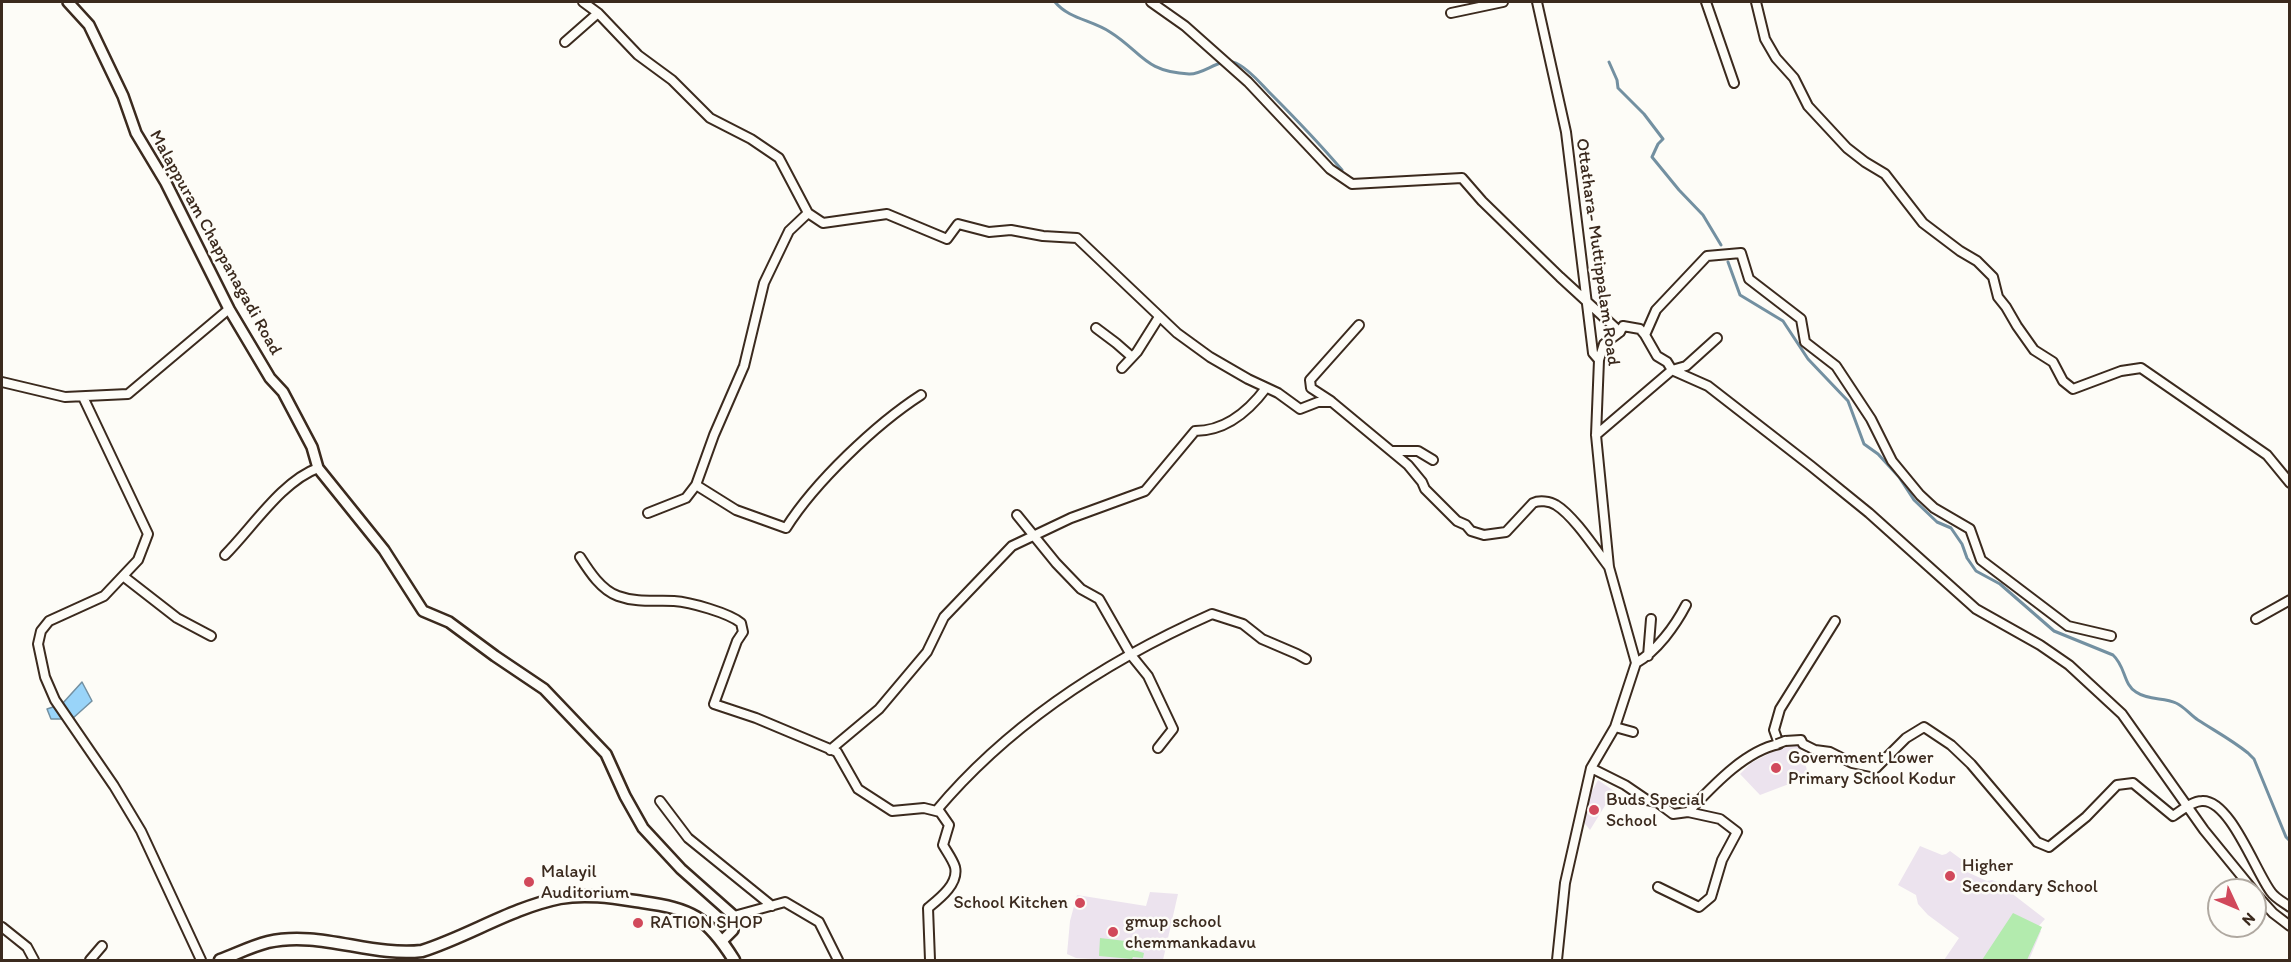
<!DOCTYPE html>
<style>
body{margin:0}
#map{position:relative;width:2291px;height:962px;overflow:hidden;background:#fdfcf7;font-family:Itim,sans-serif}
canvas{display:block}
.frame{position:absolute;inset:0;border:3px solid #3b2a1e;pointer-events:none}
.north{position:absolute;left:2207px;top:878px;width:60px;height:60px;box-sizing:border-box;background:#fdfcf7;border:2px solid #afa8a0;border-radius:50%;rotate:134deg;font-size:16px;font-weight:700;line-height:24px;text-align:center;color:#3b2a1e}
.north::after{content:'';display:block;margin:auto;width:21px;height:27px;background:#d1495b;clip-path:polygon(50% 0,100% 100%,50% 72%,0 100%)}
</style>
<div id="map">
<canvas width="2291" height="962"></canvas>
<div class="frame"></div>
<div class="north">N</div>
</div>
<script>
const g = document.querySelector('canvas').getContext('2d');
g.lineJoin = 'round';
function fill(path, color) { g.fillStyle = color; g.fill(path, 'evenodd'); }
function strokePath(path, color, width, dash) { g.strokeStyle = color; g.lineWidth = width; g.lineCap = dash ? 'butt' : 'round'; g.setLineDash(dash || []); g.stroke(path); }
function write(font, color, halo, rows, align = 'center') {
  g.font = font + ' Itim,sans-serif'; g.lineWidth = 5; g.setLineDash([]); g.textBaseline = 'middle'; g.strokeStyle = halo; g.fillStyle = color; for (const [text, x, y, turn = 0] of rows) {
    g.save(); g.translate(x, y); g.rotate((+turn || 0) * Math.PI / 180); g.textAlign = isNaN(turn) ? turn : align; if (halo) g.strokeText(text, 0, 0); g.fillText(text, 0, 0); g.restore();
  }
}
fill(new Path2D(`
 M1798,742l10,31 -6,6 -42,16 -20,-21 11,-11 29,-15z
 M1598,780l16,11 -24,39 -8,-10 6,-21z
 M1920,846l22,9 4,-1 4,-3 15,11 -1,6 3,4 20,9 5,-1 5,2 48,37 -8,9 4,3 -12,29h-85l15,-22 -31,-23 -10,-11 -2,-9 -18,-10z
 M1150,892l28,2 -15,66h-50l-37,-2 -9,-4 3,-33 7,-26 69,11z`), '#ece3ee');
fill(new Path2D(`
 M2013,913l29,14 -15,33h-45z
 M1100,938l34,4v8l10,3 -1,5 -10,-1 -1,2 -33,-3z`), '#b3ebae');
const water = new Path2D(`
 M82,682l10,19 -20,18h-21l-4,-10 15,-5z`);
fill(water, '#99d4f9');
strokePath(water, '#7390a1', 1.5);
strokePath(new Path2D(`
 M1055,2c14,17 37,18 55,30 32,20 34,40 79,42 15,1 32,-18 47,-11 13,6 24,20 34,30 25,25 49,50 72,77
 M1609,62l8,18 1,8 26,26 19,25 -5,5 -6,13 27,33 24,25 18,30
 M1728,262l12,33 43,26 25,38 40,42 16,43 14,10 21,23 15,23 23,22 14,6 11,16 5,14 9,13 24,13 54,47 59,24c13,12 10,29 23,37 13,9 28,5 40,11 9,4 14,12 22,17 17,11 34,20 50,33l6,6 32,78 4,4`), '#7390a1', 3);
const minor = new Path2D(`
 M583,2l15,11 40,42 34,25 38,38 41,21 28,19 29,55 15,10 64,-9 60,25 11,-15 31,8 22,-2 32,6 34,2 100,95 33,24 38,22 30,14 22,16 18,-7h14l76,63 14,17 3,7 32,32 9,4 5,6 13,4 22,-3 27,-29c6,-3 17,-2 23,2 18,11 40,45 53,62
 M1151,2l34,24 63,56 82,87 22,15 110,-6 20,23 78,76 60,55
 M1537,2l29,130 27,221 6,7 -3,75 13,132 27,96 -21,64 -24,41 -26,115 -8,77
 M1706,2l28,81
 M1756,2l9,37 11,19 18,20 14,28 39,42 18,14 20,12 38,49 37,28 17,10 16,16 5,20 8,10 11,19 17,24 19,12 10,19 10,8 48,-18 20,-3 126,87 23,28
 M1451,13l52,-11
 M565,42l33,-29
 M1096,328l20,15 16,14
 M1717,338l-31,28 -14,4 36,16 103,80 58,47 107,96 64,36 29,20 53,49 82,116 49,60
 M1599,360l5,-16 16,-12 3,-6 17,3 5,6
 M1122,368l15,-16 22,-35
 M2,382l63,15 63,-3 101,-85
 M83,397l65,137 -10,26 -34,36 -55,25 -8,10 -3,13 7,33 10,23 59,86 27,45 60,129
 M1331,401l-20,-13 -1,-8 49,-55
 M1596,435l76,-65 -5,-8 -10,-6 -12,-21 11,-25 51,-54 34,-3 8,26 52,40 4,23 31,24 35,53 21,42 28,34 14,13 36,21 11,31 87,66 43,10
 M1392,451h26l15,9
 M696,485l18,-50 30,-69 20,-83 25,-52 19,-18
 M648,513l38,-15 10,-13 40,25 50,18c29,-46 90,-104 135,-133
 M1017,515l39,48 25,26 18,10 32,56 17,21 25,53 -15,19
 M225,555c27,-27 57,-74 93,-87
 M580,557c9,14 21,33 38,39 19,7 38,4 56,5 16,1 55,12 67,22l2,9 -6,9 -23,63 42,14 81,34 21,37 34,22 32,-3 16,4 9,13 -6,20c4,7 10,15 12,22 4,17 -16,32 -27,41l2,52
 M123,576l54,42 34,18
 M2256,619l34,-19
 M1648,656l3,-37
 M1636,663c21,-12 39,-37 50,-58
 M1615,727l18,5
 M1785,741l16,-1 2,4 12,6 15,2 22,11 24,5 30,-30 18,-11 27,18 20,19 66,78 12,5 37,-30 31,-32 16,-2 40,33c8,-5 19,-15 29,-15 28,-2 54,72 69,91 4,6 12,10 19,15
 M830,750l49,-41 48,-57 17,-35 68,-71 59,-28 74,-27 50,-60c30,0 53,-19 71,-43
 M1591,768l34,17 22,15 10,2 16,12 15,-2 32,7 17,13 -15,28 -11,37 -12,10 -41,-20
 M660,801l28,37 84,68
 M936,811c73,-87 172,-151 276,-197l31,10 19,15 35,15 9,5
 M1688,812c23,-24 56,-61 91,-68l-5,-14 6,-21 55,-88
 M2255,893l18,20 17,13
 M734,916l51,-14 34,20 19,38
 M2,927l25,20 7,13
 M90,960l12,-14`);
const tertiary = new Path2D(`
 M68,2l21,23 34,71 13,37 30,50 63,126 41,69 13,14 29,55 6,21 66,82 39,61 26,11 46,34 49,33 62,65 19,42 18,32 38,41 53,47 -1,14 -11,11`);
const secondary = new Path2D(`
 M220,960c16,-6 32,-14 48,-18 51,-12 103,15 154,9 47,-15 89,-43 138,-53 27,-5 55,0 82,4 50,7 65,15 92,58`);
strokePath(minor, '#3b2a1e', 12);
strokePath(tertiary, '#3b2a1e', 14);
strokePath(secondary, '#3b2a1e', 15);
strokePath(minor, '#fdfcf7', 8);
strokePath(tertiary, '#fdfcf7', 9);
strokePath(secondary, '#fdfcf7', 10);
const minorBridge = new Path2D(`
 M1777,744l8,-3`);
strokePath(minorBridge, '#3b2a1e', 12, []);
strokePath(minorBridge, '#fdfcf7', 8);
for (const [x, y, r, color] of [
 [1776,768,6,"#d1495b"],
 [1594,810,6,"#d1495b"],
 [1950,876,6,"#d1495b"],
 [529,882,6,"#d1495b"],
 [1080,903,6,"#d1495b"],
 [638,923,6,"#d1495b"],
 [1113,932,6,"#d1495b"]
]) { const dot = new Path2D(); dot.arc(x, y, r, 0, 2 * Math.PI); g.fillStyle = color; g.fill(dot); strokePath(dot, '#fdfcf7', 2); }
write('18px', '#3b2a1e', '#fdfcf7', [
 ["Malappuram Chappanagadi Road",215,243,61],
 ["Ottathara- Muttippalam Road",1597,252,82]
]);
write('18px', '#3b2a1e', '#fdfcf7', [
 ["Government Lower",1788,758],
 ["Primary School Kodur",1788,779],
 ["Buds Special",1606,800],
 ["School",1606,821],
 ["Higher",1962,866],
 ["Secondary School",1962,887],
 ["Malayil",541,872],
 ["Auditorium",541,893],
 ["School Kitchen",1068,903,"right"],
 ["gmup school",1125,922],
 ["chemmankadavu",1125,943],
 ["RATION SHOP",650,923]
], 'left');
</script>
